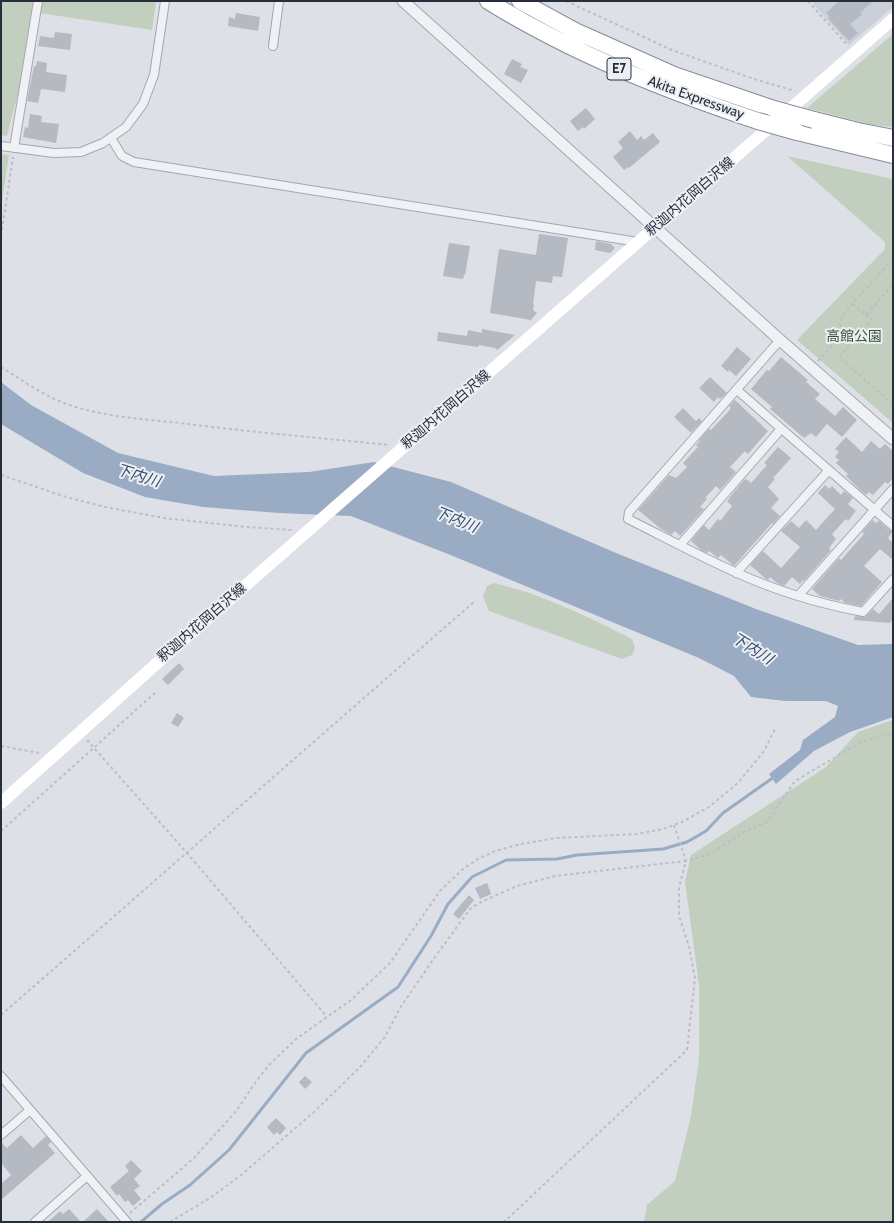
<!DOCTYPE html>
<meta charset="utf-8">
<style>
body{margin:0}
#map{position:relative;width:894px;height:1223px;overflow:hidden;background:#dde0e6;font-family:Cabin,sans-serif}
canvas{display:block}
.frame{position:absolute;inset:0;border:2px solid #272e3b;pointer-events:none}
</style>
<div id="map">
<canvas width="894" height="1223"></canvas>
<div class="frame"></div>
</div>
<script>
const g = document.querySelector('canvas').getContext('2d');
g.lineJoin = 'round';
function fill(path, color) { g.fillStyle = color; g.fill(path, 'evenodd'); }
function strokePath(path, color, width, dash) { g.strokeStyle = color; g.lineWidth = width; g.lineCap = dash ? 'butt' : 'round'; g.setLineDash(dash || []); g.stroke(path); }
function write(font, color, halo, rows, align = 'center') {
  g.font = font + ' Cabin,"Noto Sans JP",sans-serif'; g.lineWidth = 4; g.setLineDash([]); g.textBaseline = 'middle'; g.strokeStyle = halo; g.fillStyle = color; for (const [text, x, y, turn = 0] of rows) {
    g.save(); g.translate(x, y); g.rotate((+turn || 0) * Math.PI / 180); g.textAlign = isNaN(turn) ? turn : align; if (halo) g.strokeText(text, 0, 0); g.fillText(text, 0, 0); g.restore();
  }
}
fill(new Path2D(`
 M811,1h82v6l-44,38z`), '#cbcfd7');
fill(new Path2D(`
 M1,1h34l-12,73 -16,62 -6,-1z
 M42,1h114l-4,29 -112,-17z
 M893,34v93l-21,-2 -65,-17z
 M1,154l8,1 -8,53z
 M787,156l106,23v244l-96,-83 88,-91v-7z
 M494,583c47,11 95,34 138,56l3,9 -3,7 -10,4 -133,-48 -6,-15 4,-10z
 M893,720v502h-249l3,-17 28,-24 16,-65 8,-57v-74l-14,-103 6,-27 135,-88 32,-35z`), '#c2cfbe');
fill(new Path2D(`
 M1,382l30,23 87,48 96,23 95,-4 65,-10 77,20 165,71 140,56 102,36 35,-1v73l-43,15 -36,19 -38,33 -7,-10 31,-24 3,-10 32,-23 3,-11 -12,-5h-41l-34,-4 -17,-21 -35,-18 -246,-102 -102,-40 -72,-3 -76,-6 -58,-10 -62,-24 -82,-49z`), '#99acc4');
strokePath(new Path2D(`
 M141,1222l21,-18 28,-19 39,-35 77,-97 92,-66 33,-51 17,-32 24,-27 34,-17 51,-1 20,-4 86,-6 24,-7 19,-11 17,-18 51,-36`), '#99acc4', 3);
fill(new Path2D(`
 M839,1h34l-13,12 2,2 -12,9 8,9 -9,8 -21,-23 2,-1 -4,-4z
 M236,13l24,4 -2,14 -30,-5 1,-9 6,2z
 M55,32l17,2 -2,16 -32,-4 2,-10 14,2z
 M512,59l10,5 -2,3 8,3 -7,13 -17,-9z
 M37,61l10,2 -1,9 21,3 -2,17 -24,-3 -3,14 -11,-2 7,-35h2z
 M586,108l9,11 -11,10 -1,-2 -5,4 -8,-10z
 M30,114l12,2 -1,6 18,2 -3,19 -33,-6 2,-10 3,1z
 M630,131l7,9 4,-4 3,4 9,-7 7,9 -31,26 -1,-1 -4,3 -11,-13 10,-9 -5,-6z
 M539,234l29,4 -6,39 -9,-1 -1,7 -16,-2 -3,23h1l-1,6 4,3 -6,7 -41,-7 9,-64 37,6z
 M596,241l15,3 4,4 -5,5 -15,-3z
 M449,243l21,3 -5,29h-1l-1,4 -20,-3z
 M482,329l33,6 -18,15 -2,-2 -16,-3 -1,2 -41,-6 1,-9 29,4 1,-6 14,3z
 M737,347l14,12 -15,17 -7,-6 -1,2 -7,-6z
 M781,357l27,23 -2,2 14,12 -5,5 20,17 8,-9 14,13 -15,17 -15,-13 -11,13 -5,-4 -7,5 -34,-29 2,-2 -21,-18 16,-19 2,1z
 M710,377l17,16 -7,6 -2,-2 -4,5 -15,-14z
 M735,400l33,31 -20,23 -3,-3 -15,16 6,5 -16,18 -4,-4 -11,12 2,1 -7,8 4,2 -24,27 -5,-5 -4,4 -10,-6 -23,-19 31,-35 7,3 11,-11 -4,-4 15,-16 -2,-2 4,-4 -1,-1 10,-11 2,1 16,-17 4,-5 -2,-2z
 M683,408l13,13 3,-3 3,3 -11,12 -17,-16z
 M846,437l16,15 9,-11 9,8 5,-5 8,7v27l-5,6 -3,-2 -12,13 -4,-3 -3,3 -6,-5 -14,-14 2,-2 -12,-11 3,-3 -4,-3 4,-5 -4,-3z
 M778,447l13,11 -18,20 2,1 -7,8 11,12 -8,9 9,8 -7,8 -1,-1 -38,43 -13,-11 -3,3 -9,-7 -2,2 -5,-2 -11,-10 13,-16 5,5 9,-11 2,2 12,-15 -5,-5 3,-3h-1l15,-18 2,-1 5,4 16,-18 -3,-2z
 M825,485l4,4 3,-3 9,9 3,-4 9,7 -5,6 8,7 -8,10 -2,-2 -14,15 4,5 -7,9 2,2 -27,31 -1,-1 -3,4 -8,-7 -8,9 -7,-3 -7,-6 -2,3 -2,-1 -16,-14 13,-14 18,17 19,-21 -19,-16 10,-10 8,7 7,-8 10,10 19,-21 -17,-16z
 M873,520l3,3 3,-2 10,9 4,1 -5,7 5,5v17l-13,-11 -16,17 18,16 -21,24 -16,-3 -4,-4 -2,2 -19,-5 -8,-7 27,-31 2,2 23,-26 -2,-2z
 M893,598v21l-3,4 -36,-3 1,-4 10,1 8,-8 6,5z
 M179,663l5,6 -16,16 -6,-6z
 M177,713l7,5 -6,9 -7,-4z
 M487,883l4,11 -11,5 -5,-11z
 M469,895l5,5 -15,19 -6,-5z
 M305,1076l7,6 -7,7 -6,-7z
 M276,1118l10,10 -6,7 -3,-3 -3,3 -7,-8z
 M21,1135l12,13 13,-12 5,6 -3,3 7,8 -54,47v-16l10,-9 -10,-12v-21l6,6z
 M131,1160l11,11 -8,8 6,7 -6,4 7,9 -8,7 -5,-6 -3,2 -6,-8 -2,2 -7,-9 19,-16 -4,-5z
 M69,1209l12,13h-33l12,-11 3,3z
 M97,1209l12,13h-26z`), '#b4b9c2');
const minor = new Path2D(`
 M273,46l6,-45
 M111,138l11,18 12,6 504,80
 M1,146l53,7 27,-1 22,-9 23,-16 17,-23 11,-29 11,-74
 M14,148l24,-147
 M780,340l-151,172 -1,7c36,18 71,37 107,53 39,18 86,32 128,40l30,-33
 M737,390l156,136
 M680,545l101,-116
 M736,573l93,-103
 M798,596l95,-107
 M1,1076l126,146
 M1,1135l29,-25
 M35,1222l52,-46`);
const tertiary = new Path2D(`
 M403,1l377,339 113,99`);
const motorway = new Path2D(`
 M488,1c84,52 177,89 270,120
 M520,1l55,30 99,44 100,34
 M814,120l44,11 35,7
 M797,132l96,23`);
strokePath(minor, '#a3a7af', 10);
strokePath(tertiary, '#a3a7af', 13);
strokePath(motorway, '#858d9b', 18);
strokePath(new Path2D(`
 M566,1l106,49 82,29 41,12
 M808,1l39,44
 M1,236l12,-79
 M853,304l13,11 27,-31
 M866,315l6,5 -33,37 54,48
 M818,361l17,-19 4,-7 2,-15 4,-8 48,-53
 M1,367c19,12 39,26 60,35 36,14 80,17 119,21 70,9 140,15 210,22
 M1,475l62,21 42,11 59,11 82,9 47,3
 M87,740l100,113 140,164
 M1,746l38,7
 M674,825l12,36 24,-7 36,-23 21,-9 28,-41 68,-40 30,-8
 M1,831l155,-139
 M1,1015l474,-414
 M130,1213l64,-55 43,-48 18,-27 14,-18 27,-26 55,-39 39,-37 50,-72 23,-22 15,-10 17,-8 26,-7 35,-6 81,-4 26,-5 19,-7 27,-15 29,-24 26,-32 11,-22
 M170,1222l40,-24 30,-22 74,-64 46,-45 25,-30 15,-29 35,-51 35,-48 11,-7 36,-16 38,-10 131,-15 -7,27v28l10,30 6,32 -8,72 -183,172`), '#bbbec4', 2, [3, 3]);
strokePath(minor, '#eff1f4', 8);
strokePath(tertiary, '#eff1f4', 11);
strokePath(new Path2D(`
 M1,803l173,-155 719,-629`), '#fff', 12);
strokePath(motorway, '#fff', 16);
const motorwayBridge = new Path2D(`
 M774,109l40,11
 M758,121l39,11`);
strokePath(motorwayBridge, '#858d9b', 18, []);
strokePath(motorwayBridge, '#fff', 16);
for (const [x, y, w] of [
 [619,69,24]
]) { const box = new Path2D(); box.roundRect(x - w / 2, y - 11, w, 22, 3); g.fillStyle = '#eceff4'; g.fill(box); strokePath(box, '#272e3b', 1); }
write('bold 13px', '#272e3b', null, [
 ["E7",619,69]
]);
write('14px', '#272e3b', '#eceff4', [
 ["Akita Expressway",696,98,20],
 ["釈迦内花岡白沢線",690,197,-41],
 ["釈迦内花岡白沢線",446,410,-41],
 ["釈迦内花岡白沢線",202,623,-41]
]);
write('14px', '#3a5635', '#eceff4', [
 ["高館公園",854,337]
]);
write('italic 15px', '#344b6c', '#eceff4', [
 ["下内川",138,476,17],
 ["下内川",456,520,22],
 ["下内川",752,649,32]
]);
</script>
